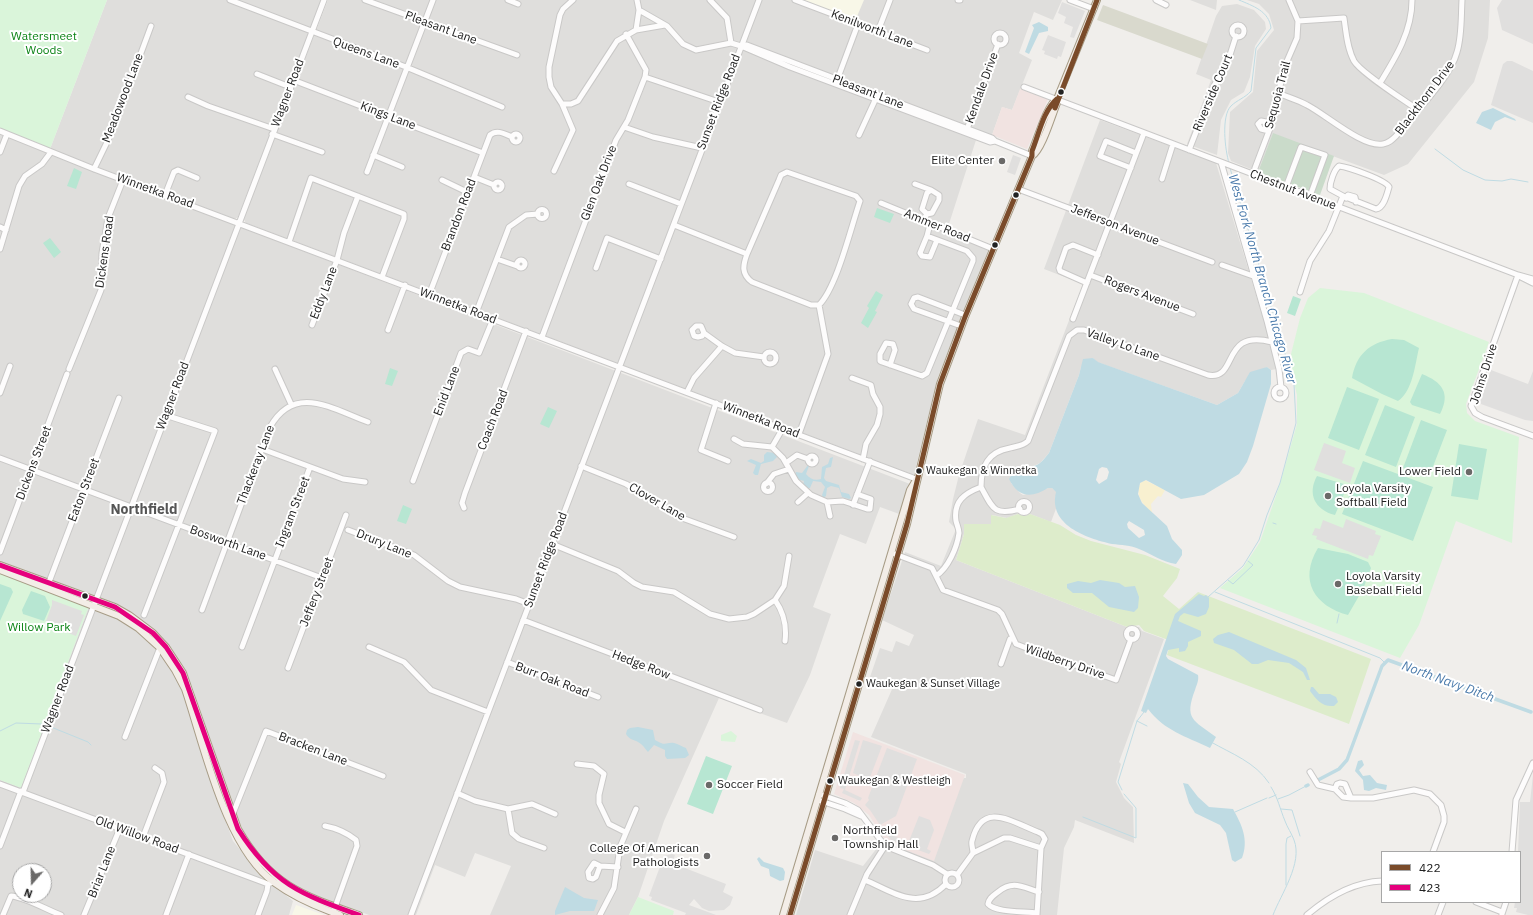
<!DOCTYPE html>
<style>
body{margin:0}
#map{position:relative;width:1533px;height:915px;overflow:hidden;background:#f0eeeb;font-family:"IBM Plex Sans",sans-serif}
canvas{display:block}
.legend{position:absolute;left:1381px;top:851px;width:140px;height:52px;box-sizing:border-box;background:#fff;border:1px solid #a7a7a7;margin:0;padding:5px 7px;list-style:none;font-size:12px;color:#222}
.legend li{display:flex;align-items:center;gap:8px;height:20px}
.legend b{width:20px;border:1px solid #a7a7a7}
.north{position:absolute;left:12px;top:863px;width:40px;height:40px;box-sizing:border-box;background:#fff;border:1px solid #a7a7a7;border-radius:50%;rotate:200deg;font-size:11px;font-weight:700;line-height:16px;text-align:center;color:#222}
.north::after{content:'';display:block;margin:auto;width:14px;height:18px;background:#6a6968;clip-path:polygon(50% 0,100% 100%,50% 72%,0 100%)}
</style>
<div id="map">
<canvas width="1533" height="915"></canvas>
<ul class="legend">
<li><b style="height:5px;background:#7a4b2a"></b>422</li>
<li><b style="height:5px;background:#e5007d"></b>423</li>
</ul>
<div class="north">N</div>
</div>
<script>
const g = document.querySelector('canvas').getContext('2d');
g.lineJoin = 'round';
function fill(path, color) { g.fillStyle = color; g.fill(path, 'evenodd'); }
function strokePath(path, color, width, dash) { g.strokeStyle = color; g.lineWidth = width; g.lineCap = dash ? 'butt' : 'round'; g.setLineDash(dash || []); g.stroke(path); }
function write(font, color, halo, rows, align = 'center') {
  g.font = font + ' "IBM Plex Sans",sans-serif'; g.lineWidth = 4; g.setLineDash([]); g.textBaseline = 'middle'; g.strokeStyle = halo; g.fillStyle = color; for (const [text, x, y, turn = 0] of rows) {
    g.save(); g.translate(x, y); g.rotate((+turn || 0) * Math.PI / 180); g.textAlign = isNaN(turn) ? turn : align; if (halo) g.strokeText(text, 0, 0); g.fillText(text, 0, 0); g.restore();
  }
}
fill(new Path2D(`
 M107,0h215l-84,217 -3,2 -185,-70z
 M328,0h734l-9,20 -19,-8 -15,41 13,7 -20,50 -10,-3 -10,28 -1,10 -15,-5 -28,87 44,19 -35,83 -19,48 -24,98 -668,-252 -3,-5z
 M1190,0h27l-1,10z
 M1247,0h243l-2,38 -14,44 -66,82 -24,11 -111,-41 -15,38 -27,-11 -3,-8 2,-41 23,-20 4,-41 17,-21 -5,-16 -10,-10z
 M1237,4l17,6 11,12 1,7 -11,17 -5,31 -6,15 -13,8 -10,20 -4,35 -30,-11 24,-64 -15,-6 20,-58 6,-10z
 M1100,120l116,43 53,175 8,31 -6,1 -4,-3 -22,14 -7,12 -21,12 -120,-43 -4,-4 -12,9 -2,8 -30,78 -9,10 -28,12 -1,8 9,10 3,2 25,-7h4l5,4 -2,7 2,7 -6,16 -21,-8 -5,2 -7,-2 -11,4 -15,-3 -1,9h-27v10l-8,26 171,67h12l3,4 22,8 -45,123 2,2 -5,18 8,16 9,9 1,36 -59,-23 -1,7 -10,21 -7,67h-261l19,-65 48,16 21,-27 11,7 69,-68h2v-4l-95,-37 22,-50 -23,-10 10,-29 12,4 4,-11 13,5 5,-11 -32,-15 23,-68 36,14 15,-37 -7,-7 4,-23 6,-24 19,-56 47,16 58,-151 -39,-15z
 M0,133l155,61 755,290 -8,31 -22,-8 -14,37 -26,-10 -27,73 18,7 -21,61 -23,48 -68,-25 -55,123 -26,76 -9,18h-139l21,-49 -36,-13 -10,24 -30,-12 -19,50h-47l-65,-24 -31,-20 -21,-24 -14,-27 -46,-134 -33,-52 -52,-33 -107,-39z
 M89,606l23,9 33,22 29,36 10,21 22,74 27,73 28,34 32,26 -4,14h-289v-135l21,7zM20,871h24v24h-24z`), '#dfdedc');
fill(new Path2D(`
 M1020,89l28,10 -21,50 -35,-14 10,-28 10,3z
 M853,732l112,43 -31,86 -39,-15 -11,-7 -15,-24 -15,-12 -20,-9z`), '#f1e3e1');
fill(new Path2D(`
 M802,0h62l-9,21z
 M296,905l28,10h-32z`), '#f8f7e8');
fill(new Path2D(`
 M1103,5l105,39 -6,15 -105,-39z`), '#d9d9cd');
fill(new Path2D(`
 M1018,514l7,2 5,-2 30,11 16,10 15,6 54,14 35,14 -3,9 -14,18 16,13 19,-17 173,67 -22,65 -182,-69 4,-14 -27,-10 -5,-6 -12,2 -171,-67 8,-26v-10h27v-9l15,3z`), '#ddeccb');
fill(new Path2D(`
 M1145,480l20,10 -4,7 -3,-1 -7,8 1,9c-9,-9 -17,-16 -12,-30z`), '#f8f0d0');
fill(new Path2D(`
 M1273,133l61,23 -14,39 -62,-23z`), '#cadbca');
fill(new Path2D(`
 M0,0h107l-57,149 -50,-21z
 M1320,288l44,5 125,49 -23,62 1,9 8,8 44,16 -7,106 -56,-22 -37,104 -19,33 -180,-70 23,-20 17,-26 20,-58 17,-60v-29l-8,-33 11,-44 8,-20z
 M0,571l89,35 -68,182 -21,-8z
 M731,731l6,5 -2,6 -14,-1v-6z
 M638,897l36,14 -1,4h-44z`), '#daf5da');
fill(new Path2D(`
 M74,168l8,4 -6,17 -9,-3z
 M877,208l17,6 -4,9 -16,-6z
 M50,238l11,14 -7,6 -11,-15z
 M876,291l7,4 -8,16 2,1 -9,16 -7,-5 8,-15 -2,-2z
 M1293,296l8,3 -6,17 -8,-3z
 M1392,339l12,1 15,8c-4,16 -6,43 -21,53l-16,-7 -30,-16c4,-23 17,-35 40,-39z
 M390,368l8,3 -6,15 -7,-2z
 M1422,374c20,8 29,19 18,40l-28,-9 -2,-3z
 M1347,387l32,12 -20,51 -31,-12z
 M1385,405l30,12 -19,50 -31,-12z
 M548,407l9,4 -8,17 -9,-4z
 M1421,420l26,10 -18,47 -26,-9z
 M1459,444l28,5 -9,51 -27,-4z
 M1363,461l70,26 -20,54 -71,-27z
 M1317,476l27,8 2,5 -11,26c-20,-5 -28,-21 -18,-39z
 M403,505l9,4 -6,15 -9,-3z
 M1318,548l30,6 20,8 3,6 -8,21 -15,26c-33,-9 -50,-34 -30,-67z
 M0,584l11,4 2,4 -13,29z
 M31,591l14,5 5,11 -6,14 -21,-7 -1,-4z
 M706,756l26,10 -19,48 -26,-10z`), '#b7e6d2');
fill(new Path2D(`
 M1502,0h31v44l-31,-14 -5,-22z
 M1062,2l23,9 -11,27 -4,-1 3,-10 -9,-4 2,-6 -8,-4z
 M1048,35l18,7 -5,15 -3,-1 -1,3 -13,-5 1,-3 -3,-1z
 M1507,61h5l21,10v52l-42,-18 12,-41z
 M1013,155l8,3 -6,17 -8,-3z
 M1491,370l37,14 5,-13v50l-8,-1 -44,-16 -1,-3z
 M1324,443l22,8 -4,12 13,5 -5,15 -36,-13z
 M1346,519l30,12 -1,3 6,2 -8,20 -4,-1 -1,4 -52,-20 1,-3 -5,-1 3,-7 5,1 3,-9 20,8z
 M52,600l30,11 -1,3 3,1 -8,21 -31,-12 7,-19z
 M855,740l5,1 -15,49 17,8 -2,3 -18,-8 2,-4 -4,-1z
 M863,740l19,6 -13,34 -16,-7z
 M887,748l30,11 -21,57 -16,9 -10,-15 -5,-5 4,-5 -1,-2z
 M1533,775v140h-5l-12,-3 1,-4h-3l1,-6h5v-50h-2l2,-50h10z
 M919,816l11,4 4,10 -7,19 4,2 -2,3 -22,-8z
 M888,829l4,6 16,7 -1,4 -16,-6 -6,-8z
 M672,854l3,1 -3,8 54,21 -3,8 10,5 -3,8 -6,5 -15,1 -7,-3 -8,-9 -5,6 27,10h-31l1,-2 -35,-13 1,-3 -3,-1 15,-40z`), '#e0dfde');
fill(new Path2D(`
 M1039,22l9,5v4l-9,2 -10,21 -4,-2 9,-24 -2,-3z
 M1493,108l22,11 1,2 -11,-4 -10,5 -4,8 -15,-7 6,-11z
 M1093,358l5,4 119,43 21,-12 12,-21 17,-5 4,3v14l-18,62 -6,16 -8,12 -35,21 -23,4 -35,-19 -6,3 -2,11 4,9 25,23 5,13 10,11v5l-6,9c-14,-2 -24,-10 -37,-15 -8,-4 -18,-4 -27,-5 -26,-6 -64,-19 -56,-52l-4,-4h-4c-16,10 -30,10 -39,-9 7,-12 21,-9 31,-16 4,-3 6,-7 9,-10l30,-78 4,-16zM1102,467l5,1 2,4 -2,7 -8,5 -3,-4 3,-11zM1129,521l15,9 1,5 -6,3 -11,-10 -1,-4z
 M767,452l8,1 2,4 -4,4 -12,3 -3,11h-3l-2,-2 3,-8 -9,-4 4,-2 10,4 3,-2v-6z
 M833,457l-2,10 -5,1 -2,10 2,3 13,4 2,7 8,2 2,4 -2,1 -7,-2 -3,-9 -8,-2 -4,2 -1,8 -3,2 -1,-3 3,-8 -4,-5 -8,-1 -3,7h-3l-4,-3 1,-4 -7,-2 -2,-4 1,-3 6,1 6,-8 1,1 -3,8c4,5 9,7 15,5l1,-12 6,-3 2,-6z
 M1100,580l19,3 6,4 10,-1 4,11 -1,11 -4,4 -25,-5 -17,-14h-19l-6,-5v-4l11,-3 13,2z
 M1199,594l5,2 2,-1 3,3v9l-3,7 -8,3 -14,-4 -4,3 -2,5 23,10v5l-13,6v4l-3,5 -6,1v-4l-11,2 -2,6 2,3 30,16c1,5 -1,9 -3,15 -11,29 -2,30 21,47l-6,11c-25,-12 -45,-17 -62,-39l-2,4 -5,-2 34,-97z
 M1229,632l67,28 10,8 4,12h-3l-4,-8 -14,-9 -21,-3 -10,4h-6l-18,-14 -20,-7 -1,-4 5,-4z
 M1311,687h2l6,7h11l6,3 2,5 -4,4c-12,1 -17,-6 -24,-15z
 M638,727l15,3 2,10c12,7 10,2 19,3 4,1 9,4 12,5l3,7 -4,3 -18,1 -2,-3v-6l-11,-5 -6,7c-3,-3 -4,-6 -7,-8 -6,-5 -11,-3 -15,-10l1,-4 3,-2z
 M1362,760l2,5 -5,5 4,6 7,-1 7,8 10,2 -1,5 -10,-2 -7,3 -5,-1 -1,-10 -8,-9 3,-10z
 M1183,783l5,1 10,13 11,10 24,2c9,16 16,31 9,49l-7,4 -3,-2 -6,-27 -6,-8 -25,-12 -6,-10z
 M759,857l5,5 19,6 2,4 -1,8 -4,1 -10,-5 -1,-7 -8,-3 -4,-7z
 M565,887l19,11 14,2 -4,11h-24l-15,4v-4z`), '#bfdbe3');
strokePath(new Path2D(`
 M1435,149l28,21 22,10 17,1 9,-2 17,3
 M1229,163c-4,-13 -8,-47 2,-57 6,-6 14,-8 20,-15l5,-43 15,-20c-2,-17 -18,-22 -32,-28
 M1273,523l3,1
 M1228,580l5,4 20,-19 -5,-4
 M1215,592l165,66 5,5
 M1208,597l35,-31 16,-26 8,-25 13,-32 16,-60 -2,-39 -64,-216
 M1337,623l2,-9
 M1137,721l10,5
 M51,727l37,15 3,3
 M0,731l16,-8 26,1
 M1211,742c21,12 44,20 58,41
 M1271,787c7,11 9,22 14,34 2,6 7,13 9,19 9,23 -13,54 -21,75
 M1122,790l-4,-8 19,-61 7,-9
 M1269,798l7,-3
 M1278,799l11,-4 17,-9
 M1281,809l11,1 8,26
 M1235,812l32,-14
 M1083,817l53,21v-30l-12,-14
 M1286,885v-41l1,-6 4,-2`), '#bfdbe3', 1);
strokePath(new Path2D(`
 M1318,780l21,-11 8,-9 35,-94 6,-6 143,52
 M1306,786l2,-1`), '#bfdbe3', 3.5);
const minor = new Path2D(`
 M230,0l176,67 96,40
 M365,0l152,55
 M508,0l10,4
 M637,0l2,10 28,16 16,18 13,6 35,-7 10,3 6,-1 245,93 3,3 37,15
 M710,0l17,18 4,25
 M795,0l132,50
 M958,0h2
 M1070,0l24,9
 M1156,0l10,5
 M1298,21l46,-3c2,14 3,30 10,43 7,12 50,39 64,49
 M1232 31a6 6 0 1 1 12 0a6 6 0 1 1-12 0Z
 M636,30l3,-20
 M878,31l12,-31
 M994 39a6 6 0 1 1 12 0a6 6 0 1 1-12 0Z
 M741,46l49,21 200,75 5,-1
 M257,74l33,13
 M645,77l74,25
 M293,80l190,73
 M836,83l22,-59
 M1380,83c16,-26 32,-52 32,-83
 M1024,87l494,188 15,4
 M1278,93c9,4 20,7 29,12 18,9 56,43 76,39 6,-1 9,-4 13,-8 18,-23 54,-57 61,-84 5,-16 4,-35 5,-52
 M188,97l20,9 66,23
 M562,104h9l7,-3 39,-60 19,-11 29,-5
 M624,127l29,10 49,11
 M0,131l94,38 822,310
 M1269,131l-8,-2 -3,-5 3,-3 11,2
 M966,132l32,-88
 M512 138a4 4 0 1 1 8 0a4 4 0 1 1-8 0Z
 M272,134l50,18
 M859,135l18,-39
 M1189,150l25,-64 15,-28 7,-22
 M0,152l7,-18
 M373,155l29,12
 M1221,162l46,159 12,48 2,18
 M1131,168l-31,-12 6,-15 30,12
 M1255,168l17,-45 12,-55 13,-30 1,-17 -9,-21
 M94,169l17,-35 40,-108
 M554,171l19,-41 -11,-26 -11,-17 -2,-10v-10l11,-52 3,-6 10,-9
 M367,172l66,-172
 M787,172l69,24 4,5c-9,26 -23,86 -41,104h-8l-59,-23c-11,-8 -9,-17 -5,-28l32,-74 2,-5z
 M474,177l20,8
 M1162,179l11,-35
 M442,180l25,12
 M494 186a4 4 0 1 1 8 0a4 4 0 1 1-8 0Z
 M629,184l52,20
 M915,184l16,6
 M1286,187l15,-40 24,8 -15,41
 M1018,189l194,73
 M165,195l9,-23 4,-2 19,8
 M1346,198l2,-3 7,2 1,5
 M881,203l112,46
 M537.5 214a4.5 4.5 0 1 1 9 0a4.5 4.5 0 1 1-9 0Z
 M923,221l4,-7 -5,-5 5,-16 4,-3 8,5v5l-7,13 -5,1
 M674,225l73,29
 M0,227l6,3
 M927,236l-7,17 2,3 8,1 7,-17
 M289,242l22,-64 93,36v5l-22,58
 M0,249l19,-63 6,-10 17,-12 9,-12
 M497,259l20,7
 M517 264a4 4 0 1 1 8 0a4 4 0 1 1-8 0Z
 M1222,265l31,11
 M596,268l11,-30 54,21
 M1090,275l103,39
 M1518,275l-47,131 4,7 7,4 51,19
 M1521,277l12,6
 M1087,283l-27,-12 -1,-3 7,-20 7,-3 25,10
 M1300,292l10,-31 19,-30 14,-35 33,13c8,-1 11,-15 13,-22 -3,-7 -41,-20 -50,-21 -5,4 -9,16 -9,23l13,7
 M429,295l61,-160c7,-6 15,-1 22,2
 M476,313l33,-86 17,-12 12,-1
 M1073,319l71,-186
 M312,325l25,-65 7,-27 14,-37
 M961,326l-47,-17 -3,-5 3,-6 4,-1 47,18
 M388,330l17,-45
 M704,333l-2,3 -4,1 -4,-1 -2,-6 4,-4h5l3,7 18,13 13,7 29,4
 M542,337l74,-197 12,-20 17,-43 1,-7 -20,-36
 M764 358a6 6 0 1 1 12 0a6 6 0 1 1-12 0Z
 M890,365l5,-15 -2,-6 -7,-1 -6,11v7l2,1 40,14 5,-3 46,-112v-3l-6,-7 -40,-15 3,-12
 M69,369l32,-79 1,-37 6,-35 15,-38
 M275,369l16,35
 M852,378l19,7 2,9 7,13v7l-3,11 -11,19 -3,15
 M1274 393a6 6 0 1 1 12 0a6 6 0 1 1-12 0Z
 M687,392l7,-14 28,-32
 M0,393l10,-27
 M716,403l-15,47 27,11
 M799,434l29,-80 -9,-49
 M734,439l9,5 29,3 11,11 13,23 15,14 16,7 16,-1 24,8h3l1,-10 -14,-5
 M772,447l11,-19
 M262,449l81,30 22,3
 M808 460a4 4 0 1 1 8 0a4 4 0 1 1-8 0Z
 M0,458l322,120
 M786,463l11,-8 11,4
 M581,466l45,18 56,34 52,19
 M413,481l48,-128 7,-4 11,4 14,-34
 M763.5 487a4.5 4.5 0 1 1 9 0a4.5 4.5 0 1 1-9 0Z
 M766,484l8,-10 15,-5
 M981,487c0,-21 7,-35 29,-39 7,-2 13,-2 18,-7l41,-105 8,-6h7l124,45c31,6 12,-47 64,-33
 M1018.5 507a5.5 5.5 0 1 1 11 0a5.5 5.5 0 1 1-11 0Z
 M798,502l10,-9
 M827,502l3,14
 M853,505l17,-44
 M464,508l-2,-5 3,-10 61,-162
 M348,530l66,25 34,26 12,6 56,12 13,5
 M552,544l66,27 16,12 8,4 32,5 36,22 19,5 18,-2 7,-3 21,-14 9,-14 5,-30
 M0,552l67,-178
 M895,554l37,14 11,22 55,20 4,4 14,30 47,18h4l49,18 15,-41
 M936,576c12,-8 21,-28 23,-43 0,-4 -2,-8 -3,-12 -3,-20 9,-28 25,-34 12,22 13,29 39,22
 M49,582l70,-184
 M775,600c9,13 12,25 10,41
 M202,610l68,-183c25,-44 62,-18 98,-5
 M144,615l71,-184 -50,-16
 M523,620l237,90
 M1126.5 634a5.5 5.5 0 1 1 11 0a5.5 5.5 0 1 1-11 0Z
 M242,647l68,-180
 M369,647l35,15 27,28 57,22
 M507,662l91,35
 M1001,664l9,-25 3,-1
 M288,668l58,-153
 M125,737l36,-92
 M577,764l17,2 10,8 -5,21v8l10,21 16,8
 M1310,772l8,13 17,4
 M0,784l268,100 6,-2
 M23,792l301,-792
 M457,793l18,8 33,8 24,-5 23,10
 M819,794l26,9 13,7 27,36 48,19 14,9
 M1351,798l-8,-1 -8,-8 2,-5 3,-1 5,1 6,14h22l41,-8 16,4 11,11 3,11v6l-11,30
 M818,800l27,9 16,7
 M508,809l4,24 7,6 25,9
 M232,816l34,-85 117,45
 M325,826c11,2 22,7 31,14l1,6 -23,64
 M143,837l21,-55 -2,-9 -7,-5
 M0,846l21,-55
 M1512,852l4,-52 17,-37
 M973,853l31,-15h6l31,10
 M600,866l-4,11 -3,2 -4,-1 -1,-6 6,-9 6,3 18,1
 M945 880a7 7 0 1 1 14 0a7 7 0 1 1-14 0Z
 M957,875l16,-22c0,-4 -2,-9 -1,-12 10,-41 40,-19 66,-9l4,2 3,5 -4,9 -4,67
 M865,880c30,13 54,32 81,4
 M1476,902l26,10
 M1037,913c-12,-2 -41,0 -49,-9 1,-6 5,-8 10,-12 15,-12 24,-5 41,0
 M1502,914l4,-12
 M3,915l8,-19c14,1 36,14 50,19
 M84,915l36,-87
 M166,915l23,-61
 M258,915l9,-24 1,-7
 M411,915l348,-915
 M600,915l14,-27 6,-41 16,-38
 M850,915l17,-41 18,-28
 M1307,915c21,-18 47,-33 75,-34
 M1438,915l5,-13`);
const major = new Path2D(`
 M1032,156c10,-6 20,-41 25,-53v-4l40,-99
 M0,565l115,42 14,8 24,18 13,14 17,26 55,156c32,56 64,66 121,86
 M0,570l119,46 19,12 22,20 15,22 10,19c19,56 40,159 90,194 19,14 42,24 65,32
 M783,915l127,-425 6,-10
 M790,915l117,-391 33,-140 25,-67 67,-161v-5c5,-11 15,-47 25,-52`);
strokePath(minor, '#c9c8c7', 7);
strokePath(major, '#a79c86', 8);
strokePath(minor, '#fdfcfc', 5);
strokePath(major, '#f3ede7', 6);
strokePath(new Path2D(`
 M1055,108l42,-108
 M790,915l117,-391 33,-140 25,-67 67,-161v-5c7,-17 11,-40 25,-52`), '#7a4b2a', 5);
strokePath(new Path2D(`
 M0,565l115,42 38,26 13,14 17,26 55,156c35,55 62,65 121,86`), '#e5007d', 5);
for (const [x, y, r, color] of [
 [1061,92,3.5,"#222"],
 [1002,161,4,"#6a6968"],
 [1016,195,3.5,"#222"],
 [995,245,3.5,"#222"],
 [919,471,3.5,"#222"],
 [1469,472,4,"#6a6968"],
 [1328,496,4,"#6a6968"],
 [1338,584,4,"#6a6968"],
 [85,596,3.5,"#222"],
 [859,684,3.5,"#222"],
 [830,781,3.5,"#222"],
 [709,785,4,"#6a6968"],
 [835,838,4,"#6a6968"],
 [707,856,4,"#6a6968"]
]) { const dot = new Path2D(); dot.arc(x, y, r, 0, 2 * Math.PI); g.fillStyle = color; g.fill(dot); strokePath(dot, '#fff', 1.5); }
write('11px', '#222', '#fff', [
 ["Waukegan & Winnetka",926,471],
 ["Waukegan & Sunset Village",866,684],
 ["Waukegan & Westleigh",838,781]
], 'left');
write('12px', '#222', '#fff', [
 ["Pleasant Lane",441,28,20],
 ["Kenilworth Lane",872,29,21],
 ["Queens Lane",366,53,20],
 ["Kendale Drive",982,88,-70],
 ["Pleasant Lane",868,92,21],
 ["Wagner Road",288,93,-69],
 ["Riverside Court",1213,93,-67],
 ["Sequoia Trail",1278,95,-75],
 ["Meadowood Lane",123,98,-69],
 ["Blackthorn Drive",1425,98,-53],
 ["Sunset Ridge Road",719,102,-69],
 ["Kings Lane",388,116,21],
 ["Glen Oak Drive",599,183,-69],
 ["Chestnut Avenue",1293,190,21],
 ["Winnetka Road",155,191,20],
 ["Brandon Road",459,215,-69],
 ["Jefferson Avenue",1115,225,21],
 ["Ammer Road",937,226,22],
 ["Dickens Road",105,252,-82],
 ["Eddy Lane",324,293,-69],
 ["Rogers Avenue",1142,294,21],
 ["Winnetka Road",458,306,21],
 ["Valley Lo Lane",1123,345,19],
 ["Johns Drive",1484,374,-72],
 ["Enid Lane",447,391,-69],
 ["Wagner Road",173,396,-69],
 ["Coach Road",493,420,-69],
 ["Winnetka Road",761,420,21],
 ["Dickens Street",34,463,-69],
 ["Thackeray Lane",256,465,-69],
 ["Eaton Street",84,490,-69],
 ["Clover Lane",657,502,30],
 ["Ingram Street",293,512,-69],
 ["Bosworth Lane",228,543,20],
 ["Drury Lane",384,544,22],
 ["Sunset Ridge Road",546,560,-69],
 ["Jeffery Street",317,592,-69],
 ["Wildberry Drive",1065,662,19],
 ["Hedge Row",641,665,21],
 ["Burr Oak Road",552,680,21],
 ["Wagner Road",58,699,-69],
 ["Bracken Lane",313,749,21],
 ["Old Willow Road",137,835,20],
 ["Briar Lane",102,872,-68]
]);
write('12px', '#0c8416', '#fff', [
 ["Watersmeet",44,37],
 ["Woods",44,51],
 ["Willow Park",39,628]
]);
write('12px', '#222', '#fff', [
 ["Elite Center",994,161,"right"],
 ["Lower Field",1461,472,"right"],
 ["Loyola Varsity",1336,489],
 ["Softball Field",1336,503],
 ["Loyola Varsity",1346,577],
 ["Baseball Field",1346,591],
 ["Soccer Field",717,785],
 ["Northfield",843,831],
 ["Township Hall",843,845],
 ["College Of American",699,849,"right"],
 ["Pathologists",699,863,"right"]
], 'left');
write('italic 13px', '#4a7aab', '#fff', [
 ["West Fork North Branch Chicago River",1262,279,74],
 ["North Navy Ditch",1448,682,20]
]);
write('bold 14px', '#555', '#fff', [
 ["Northfield",144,510]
]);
</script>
